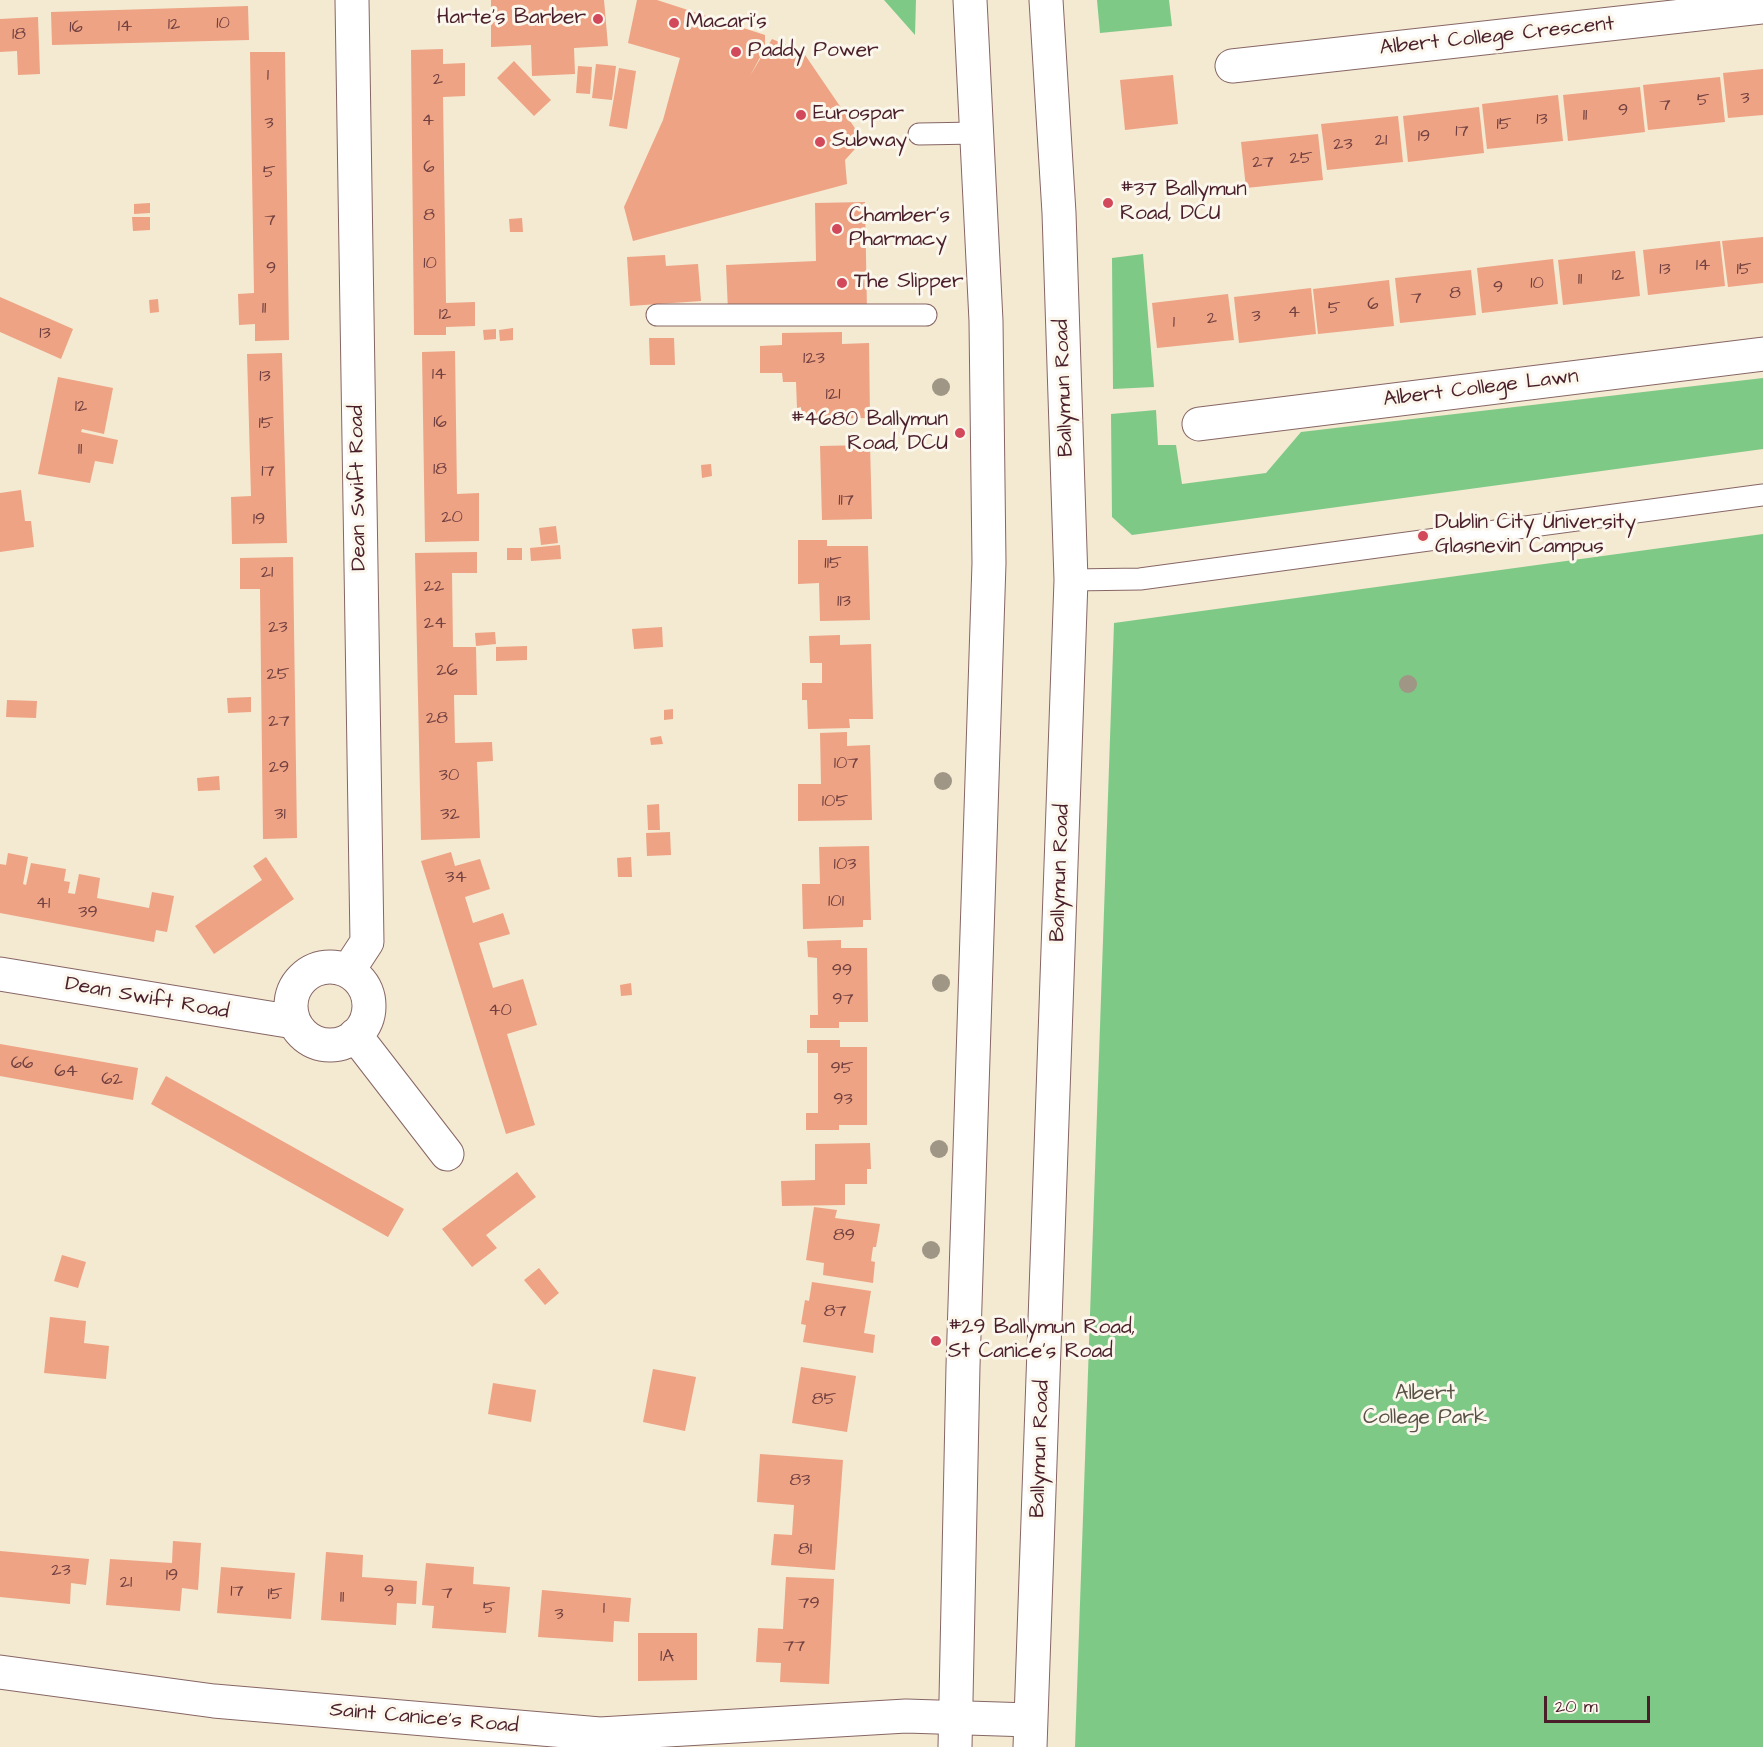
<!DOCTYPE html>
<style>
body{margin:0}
#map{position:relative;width:1763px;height:1747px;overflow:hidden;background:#f4e9d1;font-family:"Architects Daughter",sans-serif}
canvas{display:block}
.scale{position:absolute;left:1544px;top:1696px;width:106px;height:27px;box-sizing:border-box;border:3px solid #4a1f2b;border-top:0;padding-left:8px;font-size:18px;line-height:21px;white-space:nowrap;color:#4a1f2b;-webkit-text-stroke:4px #fbf7ec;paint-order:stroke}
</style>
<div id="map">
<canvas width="1763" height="1747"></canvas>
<div class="scale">20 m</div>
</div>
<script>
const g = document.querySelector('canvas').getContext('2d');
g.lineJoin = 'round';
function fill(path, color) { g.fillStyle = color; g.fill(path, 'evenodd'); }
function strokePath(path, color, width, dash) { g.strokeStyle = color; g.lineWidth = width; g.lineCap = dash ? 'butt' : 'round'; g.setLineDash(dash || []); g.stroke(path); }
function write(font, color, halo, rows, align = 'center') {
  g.font = font + ' "Architects Daughter",sans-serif'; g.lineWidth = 6; g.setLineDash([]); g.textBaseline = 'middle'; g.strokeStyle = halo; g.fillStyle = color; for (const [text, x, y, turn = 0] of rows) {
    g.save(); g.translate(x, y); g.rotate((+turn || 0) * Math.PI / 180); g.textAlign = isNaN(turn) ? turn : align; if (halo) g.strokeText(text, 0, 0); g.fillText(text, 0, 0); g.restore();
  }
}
fill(new Path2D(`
 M884,0h32l-1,35z
 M1097,0h72l3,26 -72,7z
 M1143,254l11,133 -41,2 -1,-131z
 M1763,378v71l-631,86 -20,-18 -1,-103 45,-4 2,35h18l6,39 84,-11 35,-41z
 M1763,534v1213h-688l39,-1124z`), '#7fc987');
fill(new Path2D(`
 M491,0h113l4,46 -34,2 1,26 -43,2 -1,-31 -40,2z
 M637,0h20l108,35v13l-15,28 22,-37 31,13 60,88 -18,20 2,24 -214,57 -9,-34 39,-87 17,-62 -52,-15z
 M248,6l1,34 -197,5 -1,-33z
 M38,17l2,57 -22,1 -1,-24 -17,1v-33z
 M443,49v15l22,-1v33l-22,1 3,206 29,-1v24l-29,1v8h-32l-3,-285z
 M250,52h35l4,288 -34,1v-17l-16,1 -1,-31 16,-1z
 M514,61l37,39 -17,16 -37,-38z
 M596,64l20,2 -4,34 -20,-2z
 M578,66l14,1 -2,27 -14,-1z
 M619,68l17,3 -9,58 -18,-3z
 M1763,69v46l-35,3 -5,-45z
 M1173,75l5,49 -53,6 -5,-50z
 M1720,77l5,45 -77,8 -5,-45z
 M1640,87l5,45 -77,9 -5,-46z
 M1558,95l5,46 -76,8 -5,-45z
 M1479,107l5,46 -76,9 -5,-46z
 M1398,116l5,46 -76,8 -6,-46z
 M1318,134l5,46 -77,8 -5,-46z
 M865,202l2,109h-139l-2,-46 90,-4 -1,-58z
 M150,203v10l-16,1v-10z
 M132,217h18v13l-17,1z
 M522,218l1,14h-13l-1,-13z
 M1763,237v46l-35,4 -6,-46z
 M1720,241l5,45 -77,9 -5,-45z
 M1635,251l5,45 -77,9 -5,-45z
 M665,255l1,11 32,-2 3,37 -71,5 -3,-49z
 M1553,259l5,45 -76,9 -5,-45z
 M1471,270l5,45 -76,8 -5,-45z
 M1389,280l5,46 -76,8 -5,-45z
 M1311,288l5,46 -77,9 -5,-46z
 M1228,294l6,46 -77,8 -5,-45z
 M0,297l73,32 -12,30 -61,-27z
 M158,299l1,13 -9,1 -1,-13z
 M513,328v12l-13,1 -1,-11z
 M496,329v10l-12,1 -1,-10z
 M842,332v12l27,-1 1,75 -69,1v-12l-4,1 -1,-26h-13l-1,-9h-22v-27l22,-1v-12z
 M649,338h25l1,27h-25z
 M455,351l2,143 22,-1v48l-54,1 -3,-190z
 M282,353l5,190 -55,1 -1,-47 20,-1 -4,-142z
 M58,377l55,11 -9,46 -22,-5 -1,3 37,8 -5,24 -18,-3 -5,22 -52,-9z
 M870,445l2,74 -50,1 -2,-74z
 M711,464l1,12 -10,2 -1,-13z
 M21,490l4,31h6l3,26 -34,5v-59z
 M556,526l2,17 -17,2 -2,-17z
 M798,540h29v6h41l2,74 -50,1 -1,-38 -21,1z
 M560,545l1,14 -30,2 -1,-13z
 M507,548h15v12h-15z
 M477,552v21h-25l1,74h23l1,48h-23l1,48 37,-1 1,19 -16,1 3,76 -59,2 -6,-287z
 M293,557l4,281 -34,1 -3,-250h-20v-31z
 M662,627l1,20 -29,2 -2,-20z
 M495,632l1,12 -20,2 -1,-13z
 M840,635v10l31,-1 2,75h-24l1,9 -42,1 -1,-29h-5v-17h20v-20h-12l-1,-27z
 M527,646v14l-31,1v-14z
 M251,697v15l-23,1 -1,-15z
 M7,700l30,1 -1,17 -30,-1z
 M673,709v10l-9,1v-10z
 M847,732v14l23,-1 2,75 -74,1v-37h23l-1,-51z
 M661,736l2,8 -12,1 -1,-7z
 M219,776l1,14 -22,1 -1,-13z
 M659,804l1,26h-12l-1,-25z
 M670,832l1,23 -24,1 -1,-23z
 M869,846l2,74h-8v7l-60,2 -1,-45h18l-1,-37z
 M451,852l4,14 25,-7 10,30 -25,8 8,26 30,-10 7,21 -31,9 14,45 30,-9 14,46 -30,9 28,91 -29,9 -85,-273z
 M8,853l20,4 -5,27 3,1 5,-22 35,6 -2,12 6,1 -2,11 7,1 4,-20 21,4 -3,20 52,10 3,-16 22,4 -7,36 -11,-2 -2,12 -154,-29v-49l6,1z
 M266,857l28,42 -80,55 -19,-28 67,-46 -9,-14z
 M631,857l1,20h-14l-1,-19z
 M841,940v8h26l1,74h-29v6h-29v-13h8l-1,-57 -9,-1 -1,-16z
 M631,983l1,12 -11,1 -1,-11z
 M807,1040h33v7h27v78h-28v5h-33v-17h12v-60h-11z
 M0,1044l138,24 -5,32 -133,-24z
 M166,1076l238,133 -16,28 -237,-133z
 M870,1143l1,26h-4v15h-22v21l-63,1 -1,-25 34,-1v-36z
 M517,1172l19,25 -50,38 11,13 -25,19 -30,-38z
 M814,1207l23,3 -2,8 45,6 -4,23h-3l-2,14 4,1 -2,21 -50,-8 1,-12 -18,-3z
 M62,1255l24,7 -8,26 -24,-7z
 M539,1268l20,25 -14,12 -21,-25z
 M812,1282l59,9 -7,42 11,2 -2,18 -70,-11 3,-17 -5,-1 4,-24 4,1z
 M50,1317l36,4 -2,22 25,3 -3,33 -62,-6z
 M801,1367l55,9 -9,56 -55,-9z
 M653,1369l43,8 -11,54 -42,-9z
 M493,1383l43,7 -5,32 -43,-8z
 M760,1454l83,6 -8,110 -64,-5 3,-31 18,1 2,-30 -37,-3z
 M173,1541l28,2 -3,47 -16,-2 -2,23 -74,-6 4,-46 62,4z
 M0,1551l89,8 -3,26 -15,-2 -1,21 -70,-7z
 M326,1552l37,3 -1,22 55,4 -1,23 -19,-1 -1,22 -75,-5z
 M426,1563l48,4 -1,17 37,3 -4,46 -74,-5 2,-22 -12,-1z
 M221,1567l74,6 -4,46 -74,-6z
 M786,1577l48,2 -5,105 -49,-2 1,-19 -25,-1 2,-34 25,1z
 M542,1590l89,8 -2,24 -15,-1 -1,21 -75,-5z
 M638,1633h59v47l-59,1z`), '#eda384');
const lane = new Path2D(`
 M919,134l58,-1
 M657,315h269
 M1071,580l69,-1 623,-84`);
const street = new Path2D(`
 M1232,66l531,-59
 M1199,424l564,-70
 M291 1006a39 39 0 1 1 78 0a39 39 0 1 1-78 0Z
 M348,971l19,-29 -15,-942
 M0,974l294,48
 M355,1035l92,119
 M0,1672l214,29 386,33 306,-18 124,4`);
const secondary = new Path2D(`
 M955,1747l8,-381 26,-803 -3,-242 -16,-321
 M1030,1747l41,-1167 -12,-367 -13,-213`);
strokePath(lane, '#866665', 23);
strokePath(street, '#866665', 35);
strokePath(secondary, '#866665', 35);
strokePath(lane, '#fff', 21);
strokePath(street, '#fff', 33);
strokePath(secondary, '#fff', 33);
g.fillStyle = '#9f9685';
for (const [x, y] of [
 [941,387],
 [1408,684],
 [943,781],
 [941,983],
 [939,1149],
 [931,1250]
]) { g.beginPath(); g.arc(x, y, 9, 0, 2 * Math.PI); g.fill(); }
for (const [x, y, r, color] of [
 [598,19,6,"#d1495b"],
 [674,23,6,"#d1495b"],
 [736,52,6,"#d1495b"],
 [801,115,6,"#d1495b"],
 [820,142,6,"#d1495b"],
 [1108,203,6,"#d1495b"],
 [837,229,6,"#d1495b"],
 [842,283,6,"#d1495b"],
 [960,433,6,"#d1495b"],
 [1423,536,6,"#d1495b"],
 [936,1341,6,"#d1495b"]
]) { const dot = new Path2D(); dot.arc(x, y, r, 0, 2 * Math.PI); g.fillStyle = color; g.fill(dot); strokePath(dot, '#fbf7ec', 2); }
write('18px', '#734041', null, [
 ["10",223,24],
 ["12",174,25],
 ["14",125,27],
 ["16",76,28],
 ["18",19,35],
 ["1",268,76],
 ["2",438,80],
 ["3",1745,99],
 ["5",1703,101],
 ["7",1665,106],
 ["9",1623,111],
 ["11",1585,116],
 ["13",1542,120],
 ["4",428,121],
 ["3",269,124],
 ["15",1504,125],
 ["17",1462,132],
 ["19",1424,137],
 ["21",1381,141],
 ["23",1343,145],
 ["25",1301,159],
 ["27",1263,163],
 ["6",429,168],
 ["5",269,173],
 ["8",429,216],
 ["7",270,221],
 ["10",430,264],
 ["14",1703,266],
 ["9",271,269],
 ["13",1665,270],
 ["15",1744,270],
 ["12",1618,276],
 ["11",1580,280],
 ["10",1537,284],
 ["9",1498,288],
 ["8",1455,294],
 ["7",1416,299],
 ["6",1373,305],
 ["11",264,309],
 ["5",1334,309],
 ["4",1294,313],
 ["12",445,315],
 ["3",1256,317],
 ["2",1212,319],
 ["1",1174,323],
 ["13",45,334],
 ["123",814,359],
 ["14",439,375],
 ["13",265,377],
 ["121",833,395],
 ["12",81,407],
 ["16",440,423],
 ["15",266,424],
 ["11",80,450],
 ["18",440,470],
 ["17",268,472],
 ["117",846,501],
 ["20",452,518],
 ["19",259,520],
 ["115",833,564],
 ["21",267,573],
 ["22",434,587],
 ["113",844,602],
 ["24",435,624],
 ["23",278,628],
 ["26",447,671],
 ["25",278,675],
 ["28",437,719],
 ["27",279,722],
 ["107",846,764],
 ["29",279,768],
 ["30",449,776],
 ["105",835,802],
 ["31",280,815],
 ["32",450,815],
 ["103",845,865],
 ["34",456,878],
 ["101",836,902],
 ["41",43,904],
 ["39",88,913],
 ["99",842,971],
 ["97",843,1000],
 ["40",500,1011],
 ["66",22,1064],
 ["95",842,1069],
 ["64",66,1072],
 ["62",112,1080],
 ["93",843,1100],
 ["89",844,1236],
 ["87",835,1312],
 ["85",824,1400],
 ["83",800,1481],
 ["81",805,1550],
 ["23",61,1571],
 ["19",172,1576],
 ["21",126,1583],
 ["17",237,1592],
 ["9",389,1592],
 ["7",447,1594],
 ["15",275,1595],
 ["11",342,1598],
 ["79",809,1604],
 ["5",489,1609],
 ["1",604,1609],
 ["3",559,1615],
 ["77",794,1647],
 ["1A",667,1657]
]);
write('21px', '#4a1f2b', '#fbf7ec', [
 ["Harte's Barber",586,19,"right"],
 ["Macari's",686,23],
 ["Paddy Power",748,52],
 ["Eurospar",813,115],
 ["Subway",832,142],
 ["#37 Ballymun",1120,191],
 ["Road, DCU",1120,215],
 ["Chamber's",849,217],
 ["Pharmacy",849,241],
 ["The Slipper",854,283],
 ["#4680 Ballymun",948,421,"right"],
 ["Road, DCU",948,445,"right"],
 ["Dublin City University",1435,524],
 ["Glasnevin Campus",1435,548],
 ["#29 Ballymun Road,",948,1329],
 ["St Canice's Road",948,1353]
], 'left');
write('21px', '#4a1f2b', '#fbf7ec', [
 ["Albert College Crescent",1497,37,-6],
 ["Ballymun Road",1065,388,-92],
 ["Albert College Lawn",1481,389,-7],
 ["Dean Swift Road",359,488,-91],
 ["Ballymun Road",1061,873,-88],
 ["Dean Swift Road",147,999,10],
 ["Ballymun Road",1041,1449,-88],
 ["Saint Canice's Road",424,1719,5]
]);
write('21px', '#5a5247', '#fbf7ec', [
 ["Albert",1425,1395],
 ["College Park",1425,1419]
]);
</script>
